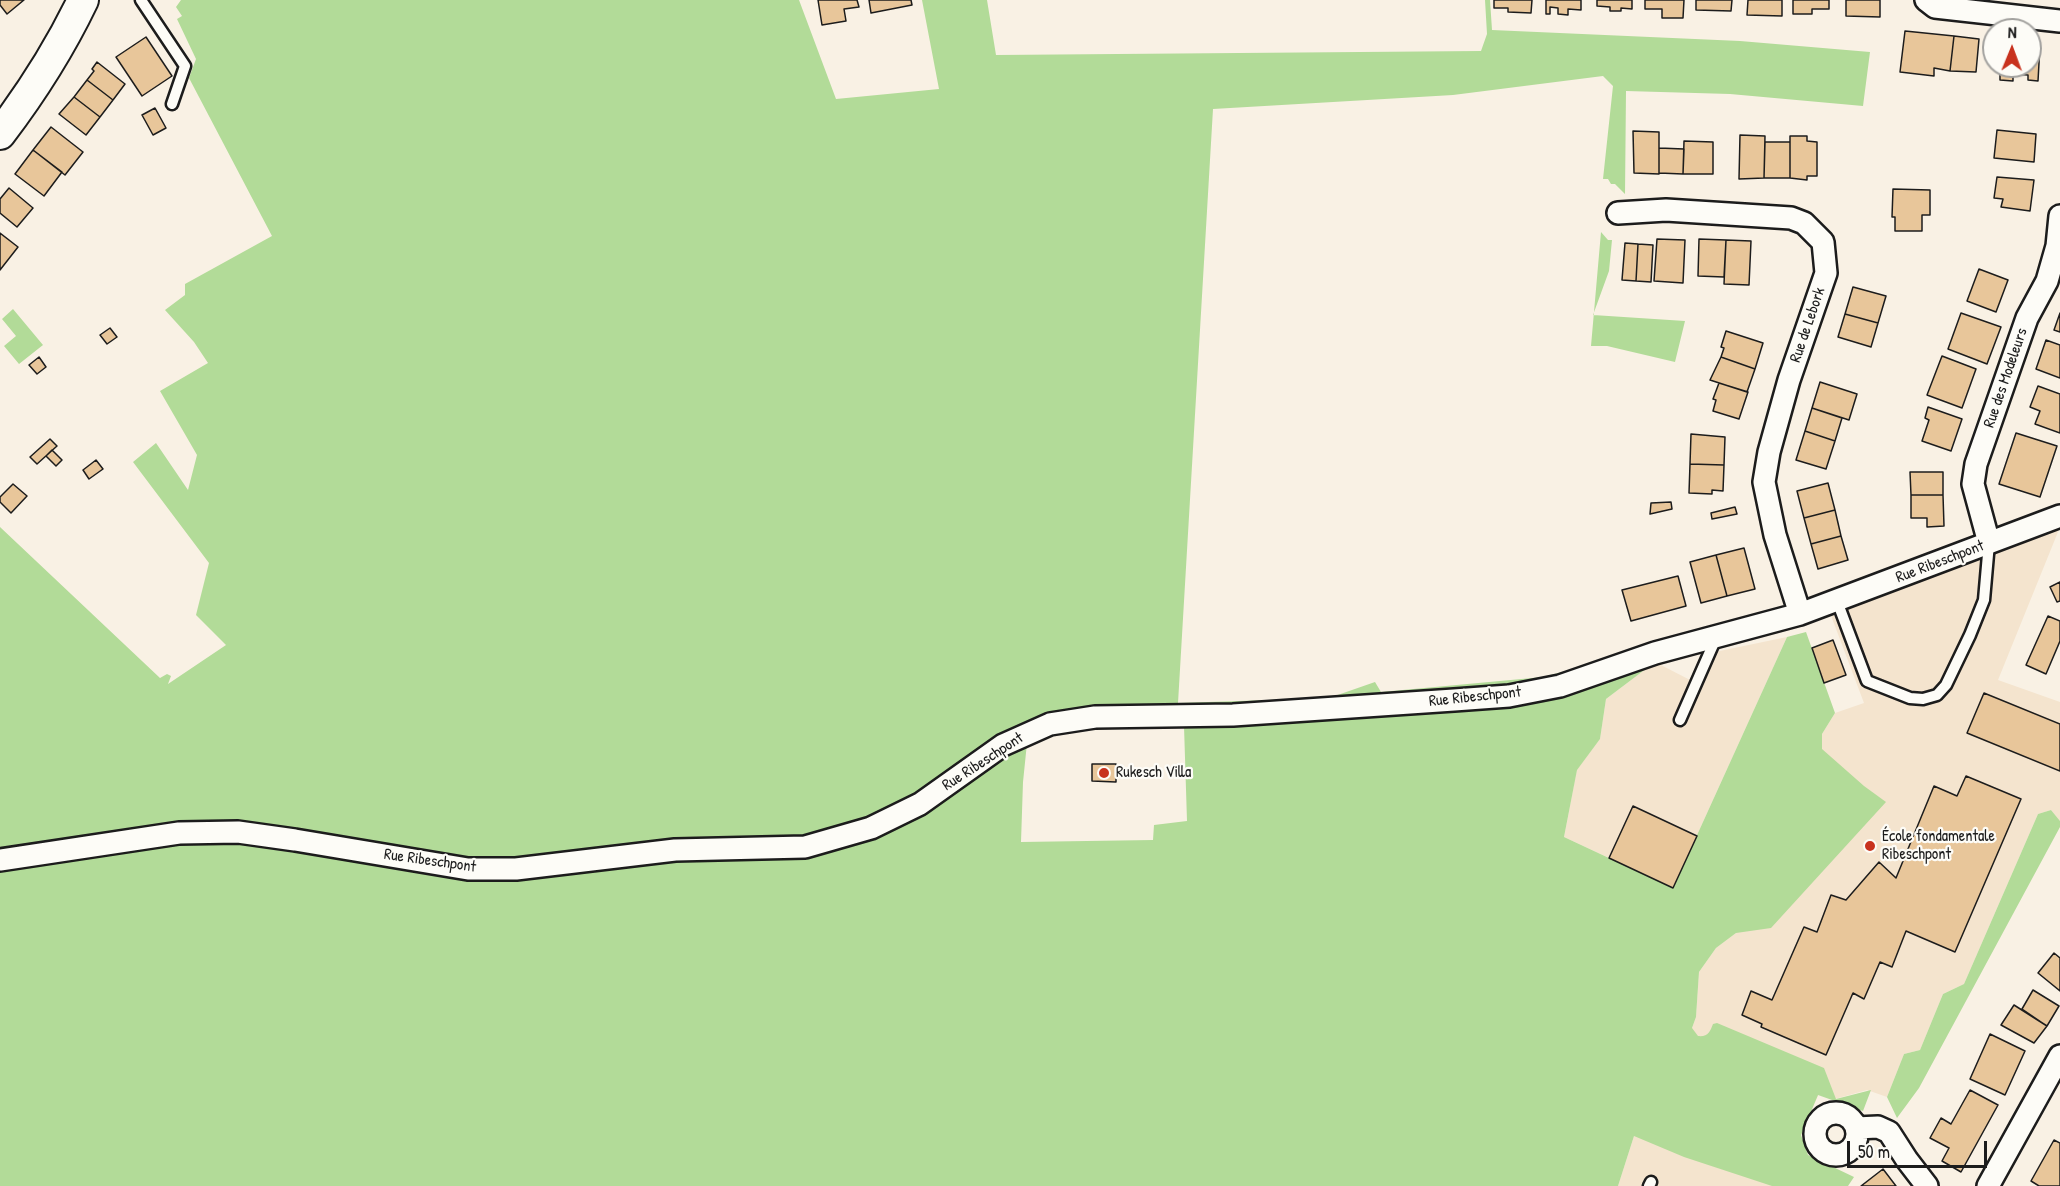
<!DOCTYPE html>
<meta charset="utf-8">
<style>
body{margin:0}
#map{position:relative;width:2060px;height:1186px;overflow:hidden;background:#f9f1e4;font-family:"Patrick Hand",sans-serif}
canvas{display:block}
.north{position:absolute;left:1982px;top:18px;width:60px;height:60px;box-sizing:border-box;background:#fdfcf7;border:2px solid #a3a29f;border-radius:50%;rotate:1deg;font-size:16px;font-weight:700;line-height:24px;text-align:center;color:#1c1c1c}
.north::after{content:'';display:block;margin:auto;width:21px;height:27px;background:#c8321e;clip-path:polygon(50% 0,100% 100%,50% 72%,0 100%)}
.scale{position:absolute;left:1847px;top:1141px;width:140px;height:27px;box-sizing:border-box;border:3px solid #1c1c1c;border-top:0;padding-left:8px;font-size:18px;line-height:21px;white-space:nowrap;color:#1c1c1c;-webkit-text-stroke:4px #fdfcf7;paint-order:stroke}
</style>
<div id="map">
<canvas width="2060" height="1186"></canvas>
<div class="north">N</div>
<div class="scale">50 m</div>
</div>
<script>
const g = document.querySelector('canvas').getContext('2d');
g.lineJoin = 'round';
function fill(path, color) { g.fillStyle = color; g.fill(path, 'evenodd'); }
function strokePath(path, color, width, dash) { g.strokeStyle = color; g.lineWidth = width; g.lineCap = dash ? 'butt' : 'round'; g.setLineDash(dash || []); g.stroke(path); }
function write(font, color, halo, rows, align = 'center') {
  g.font = font + ' "Patrick Hand",sans-serif'; g.lineWidth = 4.5; g.setLineDash([]); g.textBaseline = 'middle'; g.strokeStyle = halo; g.fillStyle = color; for (const [text, x, y, turn = 0] of rows) {
    g.save(); g.translate(x, y); g.rotate((+turn || 0) * Math.PI / 180); g.textAlign = isNaN(turn) ? turn : align; if (halo) g.strokeText(text, 0, 0); g.fillText(text, 0, 0); g.restore();
  }
}
fill(new Path2D(`
 M2060,527l-62,153 62,22v119l-9,-11 -13,4 -74,170 -21,10 -23,56 -16,4 -17,43 -20,-7 -32,9 -12,-30v15l-44,102h-161l16,-50 58,-108 4,-11 3,-45 17,-24 20,-15 85,-184 1,-15 13,-21 29,-10 -37,-98z
 M1787,637l-114,251 -109,-51 13,-68 23,-30 6,-40 49,-37 41,21 14,-30z`), '#f4e4ce');
fill(new Path2D(`
 M181,0h618l37,99 103,-10 -17,-89h65l9,55 485,-4 6,-17 -2,-34h5l2,30 248,11 130,11 -7,54 -133,-12 -104,-3 -1,103 -10,-10h-4l-3,-5h-5l10,-93 -10,-10 -150,19 -240,14 -35,594 151,-5 46,-16 6,10 162,-15 38,-10 5,18 69,-23 -49,37 -6,40 -23,31 -13,67 109,51 114,-251 19,-5 29,81 -13,21v15l42,37 22,16 -115,126 -35,5 -20,15 -17,24 -3,45 -4,11 6,8c10,1 12,-4 15,-12l4,-1 107,45 12,31 35,-9 -8,21 -45,-16 -17,40 7,20 46,22 -6,9h-76l-88,-29 -50,-21 -16,50h-1618v-326l48,-8 13,5 91,-17 86,-3 72,8 151,33c19,0 47,-1 61,-16l-35,3 -19,4 -3,-8 -157,-29 -81,-6 -66,1 -161,29v-329l160,151 7,-4 4,2 -3,8 58,-39 -30,-30 13,-52 -76,-101 23,-19 32,47 9,-35 -37,-64 48,-28 -14,-21 -29,-32 20,-15v-11l87,-48 -83,-158 7,-19 -19,-40 5,-3 -6,-9zM1095,726h89l3,95 -33,4 -1,15 -132,2 2,-60 4,-39 25,-11z
 M1601,232l7,8h4l-3,31 -16,44 92,6 -10,41 -68,-16h-16z
 M13,309l30,36 -24,19 -15,-18 12,-10 -14,-17z
 M2051,810l9,11v6l-141,261 -22,30 -10,-21 17,-43 16,-4 23,-56 21,-10 74,-170z`), '#b2db98');
const building = new Path2D(`
 M0,0h24l-17,14 -7,-9z
 M818,0h39l2,7 -15,2 2,12 -24,4z
 M869,0h42l1,5 -41,8z
 M1494,0h38l-1,13 -23,-1v-4h-14z
 M1546,0h35v10l-13,-1v6l-10,-1v-6l-8,-1v7h-4z
 M1597,0h35v9l-11,-1v3h-11v-4l-13,-1z
 M1645,0h39l-1,18h-21v-9h-17z
 M1696,0h36l-1,11 -35,-1z
 M1748,0h34v16l-35,-1z
 M1793,0h36v9h-17v5h-19z
 M1846,0h34v17l-34,-1z
 M1905,31l49,5 -4,35 -16,-3v8l-34,-4z
 M1954,36l25,3 -3,33 -26,-1z
 M146,37l26,39 -30,20 -26,-39z
 M2030,45h10l-2,36 -10,-1v-5l-15,-1v7l-13,-1v-14h30z
 M97,62l28,22 -12,16 -26,-20 7,-9 -2,-2z
 M87,80l26,20 -13,17 -26,-20z
 M74,97l26,20 -14,18 -27,-21z
 M155,108l11,20 -13,7 -11,-20z
 M51,127l32,25 -18,23 -32,-25z
 M1997,130l39,4 -2,28 -40,-4z
 M1633,131l26,1v42l-25,-1z
 M1740,135l25,1 -1,42 -25,1z
 M1790,136h17v5l10,1v34h-10v4l-17,-2z
 M1684,141l29,1v32h-30z
 M1765,142h25v36h-26z
 M1659,148l25,1 -1,25 -24,-1z
 M33,150l29,22 -18,24 -29,-22z
 M1997,177l37,3 -4,31 -29,-4 2,-8 -9,-1z
 M9,188l24,20 -16,19 -17,-14v-14z
 M1893,189l37,1v25h-8v16h-27v-14h-3z
 M0,233l18,14 -18,23z
 M1657,239l28,1 -2,43 -29,-2z
 M1699,239l27,1 -2,37 -26,-1z
 M1726,240l25,1 -2,44 -25,-1z
 M1625,243l13,1 -2,37 -14,-1z
 M1638,244l15,1 -2,37 -15,-1z
 M1979,269l29,11 -12,32 -29,-11z
 M1853,287l33,9 -8,27 -33,-9z
 M1961,313l40,14 -14,37 -39,-15z
 M2060,313v19l-6,-2z
 M1845,314l33,9 -7,24 -33,-10z
 M110,328l7,9 -10,7 -7,-9z
 M1726,331l37,12 -8,26 -34,-12 3,-9 -3,-1z
 M2046,340l14,5v33l-24,-9z
 M1942,356l34,13 -14,39 -35,-13z
 M39,357l7,10 -9,7 -8,-9z
 M1721,357l34,12 -8,23 -37,-12z
 M1820,382l37,12 -8,26 -37,-12z
 M1719,383l29,9 -9,27 -26,-8 3,-11 -3,-1z
 M2038,386l22,8v39l-25,-9 5,-13 -10,-4z
 M1928,407l34,12 -11,32 -29,-10 7,-21 -4,-2z
 M1812,408l30,10 -7,23 -30,-10z
 M1805,431l30,10 -9,28 -30,-9z
 M2016,433l41,13 -17,51 -41,-13z
 M1691,434l34,3 -1,28 -34,-1z
 M50,439l7,7 -20,18 -7,-7z
 M52,450l10,10 -6,6 -10,-10z
 M96,460l7,9 -14,10 -6,-9z
 M1690,464l34,1 -1,26 -11,-1v4l-23,-1z
 M1910,472h33v23h-32z
 M1828,483l7,27 -31,8 -7,-27z
 M13,484l14,12 -16,17 -11,-11v-5z
 M1911,495h32l1,31 -17,1v-9h-16z
 M1671,502l1,7 -22,5 1,-11z
 M1735,507l2,7 -25,5 -1,-6z
 M1835,510l6,26 -30,8 -7,-26z
 M1841,536l7,24 -30,9 -7,-25z
 M1744,548l11,41 -28,7 -11,-41z
 M1716,555l11,41 -26,7 -11,-41z
 M1678,576l8,30 -55,15 -9,-31z
 M2060,582v19l-3,1 -7,-15z
 M2048,616l12,5v20l-14,33 -20,-9z
 M1833,640l13,35 -22,8 -12,-35z
 M1984,693l76,31v47l-93,-38z
 M1092,764h24v18l-24,-1z
 M1966,776l55,23 -66,153 -49,-21 -14,36 -12,-5 -16,37 -11,-6 -27,62 -65,-28 1,-3 -20,-9 9,-24 21,9 32,-73 13,5 14,-37 15,5 33,-38 17,16 38,-92 23,10z
 M1633,806l64,30 -24,52 -64,-30z
 M2054,953l6,5v33l-22,-18z
 M2033,990l26,16 -12,20 -25,-17z
 M2014,1005l33,21 -13,17 -33,-18z
 M1990,1034l35,17 -20,44 -35,-16z
 M1970,1090l28,15 -37,67 -19,-11 7,-13 -19,-10 11,-20 10,6z
 M2054,1140l6,3v43h-21l-8,-5z
 M1883,1169l13,17h-35z`);
fill(building, '#e8c69a');
strokePath(building, '#1c1c1c', 1.5);
const lane = new Path2D(`
 M141,0l44,66 -13,38
 M1837,601l30,80 43,17 13,1 14,-4 9,-10 24,-50 14,-35 5,-57
 M1680,720l36,-82
 M1649,1186l2,-4`);
const street = new Path2D(`
 M1926,0l9,7 125,14
 M1618,213l48,-3 125,8 13,5 19,19 3,31 -37,107 -20,72 -5,30 11,53 25,79
 M1989,543l-16,-59 3,-20 51,-146 20,-37 10,-35 3,-30
 M0,860l179,-27 59,-1 57,8 173,29h48l159,-19 130,-3 66,-19 49,-24 83,-59 47,-21 45,-7 138,-2 221,-15 55,-4 51,-10 95,-33 145,-39 260,-98
 M1815 1134a21 21 0 1 1 42 0a21 21 0 1 1-42 0Z
 M1856,1128l22,-1 11,5 18,28 20,26
 M1988,1186l72,-130`);
const secondary = new Path2D(`
 M0,134c32,-42 60,-86 83,-134`);
strokePath(lane, '#1c1c1c', 15);
strokePath(street, '#1c1c1c', 26);
strokePath(secondary, '#1c1c1c', 34);
strokePath(lane, '#fdfcf7', 10);
strokePath(street, '#fdfcf7', 21);
strokePath(secondary, '#fdfcf7', 30);
for (const [x, y, r, color] of [
 [1104,773,6,"#c8321e"],
 [1870,846,6,"#c8321e"]
]) { const dot = new Path2D(); dot.arc(x, y, r, 0, 2 * Math.PI); g.fillStyle = color; g.fill(dot); strokePath(dot, '#fdfcf7', 2); }
write('16px', '#1c1c1c', '#fdfcf7', [
 ["Rue de Lebork",1808,325,-71],
 ["Rue des Modeleurs",2006,378,-71],
 ["Rue Ribeschpont",1940,562,-21],
 ["Rue Ribeschpont",1475,697,-6],
 ["Rue Ribeschpont",983,762,-33],
 ["Rue Ribeschpont",430,861,8]
]);
write('16px', '#1c1c1c', '#fdfcf7', [
 ["Rukesch Villa",1116,773],
 ["École fondamentale",1882,837],
 ["Ribeschpont",1882,855]
], 'left');
</script>
